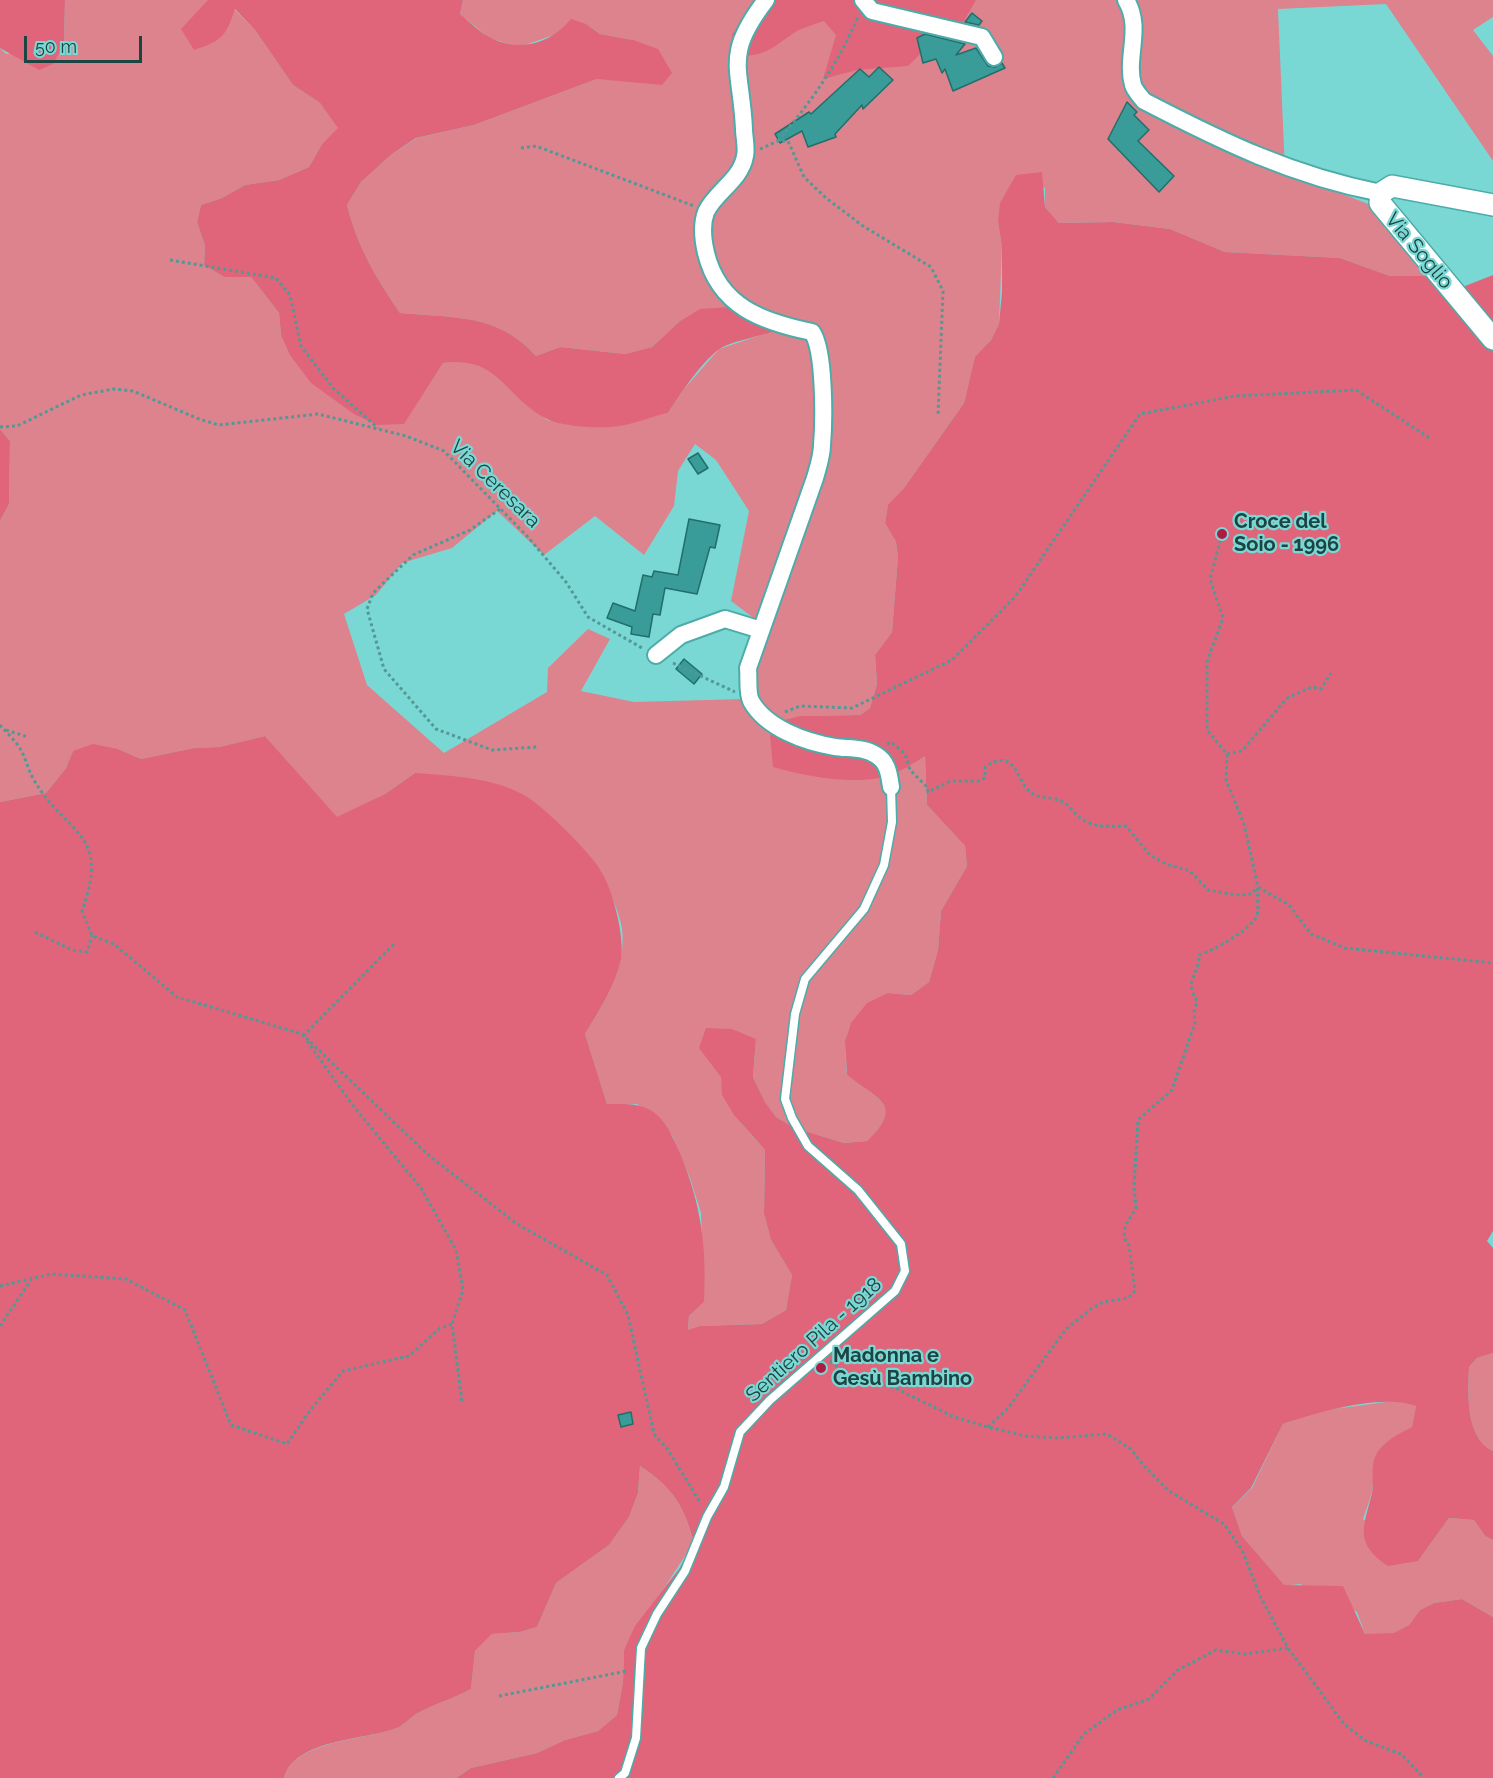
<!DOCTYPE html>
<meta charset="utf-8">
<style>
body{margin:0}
#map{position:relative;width:1493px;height:1778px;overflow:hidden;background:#7ad8d4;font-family:Raleway,sans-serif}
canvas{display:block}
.scale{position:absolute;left:24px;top:36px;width:118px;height:27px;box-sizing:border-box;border:3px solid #1c4443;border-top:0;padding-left:8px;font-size:18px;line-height:21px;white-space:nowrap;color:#1c4443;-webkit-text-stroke:4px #7ad8d4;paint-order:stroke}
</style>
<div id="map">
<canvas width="1493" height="1778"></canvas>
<div class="scale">50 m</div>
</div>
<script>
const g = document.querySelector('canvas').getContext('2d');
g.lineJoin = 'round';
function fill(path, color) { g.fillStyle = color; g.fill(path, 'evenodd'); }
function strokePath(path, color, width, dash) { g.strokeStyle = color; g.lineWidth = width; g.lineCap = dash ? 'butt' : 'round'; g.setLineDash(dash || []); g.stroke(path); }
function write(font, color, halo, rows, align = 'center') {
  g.font = font + ' Raleway,sans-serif'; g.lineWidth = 4.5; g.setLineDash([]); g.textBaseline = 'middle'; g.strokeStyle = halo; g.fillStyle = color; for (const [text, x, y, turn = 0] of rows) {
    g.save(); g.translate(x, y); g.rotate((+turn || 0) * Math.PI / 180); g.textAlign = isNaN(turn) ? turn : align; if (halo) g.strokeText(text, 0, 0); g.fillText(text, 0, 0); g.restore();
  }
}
fill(new Path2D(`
 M65,0h143l26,9 21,21 38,55 27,18 19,25 -17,16 -13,23 -30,13 -34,5 -23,13 -21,7 -4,17 8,24 -1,19 20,12h27l28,36 2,22 122,89 40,-61 21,-3 25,10 58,50 34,6 87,-13 16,-24 35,-40 66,-22 -106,-5 -27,25 -27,7 -65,-7 -24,9c-38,-43 -83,-38 -136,-43 -25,-37 -42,-65 -53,-108l14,-23 31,-28 25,-16 57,-13 123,-46 30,1 6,-40 -33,-6 -14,-10 -67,23 -30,-9 -29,-24 3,-14h1030v17l-20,13 20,26v105l-107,-157 -108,5 7,163 86,33 58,71h-39l-50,-18 -115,-6 -55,-23 -57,-7 -54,1 -14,-16v-20l-47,35 4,25 -3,77 -8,16 -16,18 -11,45 -60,85 -16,18 -3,17 11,19 2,15 -6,75 -17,23 2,29 -7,24 -10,7 -59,1 124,40 2,49 38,41 2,20 -26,45 -3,39 -9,32 -18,13 -23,-2c-40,32 -45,28 -41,82 27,23 60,28 20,66l-23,2 -49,-15 -19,-11 -11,-15 -12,-25 3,-38 -35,38c3,32 24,50 44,73l-1,64 7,26 21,35 -6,35 -24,14 -62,2 -12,5 1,-15 15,-14 -3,-89 -11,-35 -18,-43 -35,-31h-30l-22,-70c19,-30 42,-69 37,-105 -3,-19 -14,-40 -21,-58l-186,-98 -30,21 -48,24 -72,-82 -46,11 -25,1 -53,11 -23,-10 -45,2 -7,17 -20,25 -46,9v-281l9,-17 1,-63 -10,-12v-381l6,6 58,-9zM695,444l21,16 33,51 -18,90 36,27 -24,71 -109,3 -53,-11 29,-52 -22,-10 -40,39 -1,24 -103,61 -77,-68 -23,-71 32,-19 26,-32 50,-15 45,-37 47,44 51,-39 49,39 30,-49 4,-35z
 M1493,1353v98c-28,-13 -25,-58 -24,-84l8,-9z
 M1401,1400l15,6 -4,22c-42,21 -33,22 -40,63 -2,9 -6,19 -9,28l55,42 31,-43 25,2 11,16 8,4v77l-31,-18 -28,4 -14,7 -11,15 -15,9h-29l-8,-22 -57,-28 -16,2 -42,-50 -10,-29 20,-19 31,-64 36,-13z
 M640,1466c33,22 43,38 54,76l-70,108 -1,32 -6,33 -19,16 -33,9 -28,13 -66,15 -15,10h-172c10,-38 82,-38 113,-50 7,-3 13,-10 19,-14 18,-10 37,-15 55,-25l4,-38 17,-17 28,-2 17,-5 19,-44 53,-38 20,-28 9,-24z`), '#dd838e');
fill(new Path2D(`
 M0,0h65l-1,45 -11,19 -14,6 -39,-22z
 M208,0h255l-3,14c10,8 20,19 31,24 30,15 60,5 80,-19l15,5 14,10 33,6 25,9 14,24 -10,12 -65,-6 -123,46 -58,13 -24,16 -31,28 -14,23c11,43 28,71 53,108 53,5 98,0 136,43l24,-9 65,7 27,-7 27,-25 21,-13 46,-3 39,21c-18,9 -54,13 -67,23 -18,14 -37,43 -50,63 -16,3 -33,11 -49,13 -18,3 -56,1 -72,-7 -42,-21 -48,-64 -104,-56l-39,61 -27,1 -23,-11 -43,-31 -21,-28 -9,-20 -2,-22 -28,-36h-27l-20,-12 1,-19 -8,-24 4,-17 21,-7 23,-13 34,-5 30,-13 13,-23 16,-16 -18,-25 -27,-18 -38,-55 -20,-21c-9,27 -13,32 -41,41l-13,-21z
 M764,0h212l-12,21 -19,9 -37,36 -51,4 -34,9 13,-44 -12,-14c-9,3 -19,6 -27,10 -25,16 -30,26 -61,25l-4,-22z
 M1042,172l3,35 14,16 54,-1 57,7 55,23 115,6 50,18h39l64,73v882l-6,10 6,7v105l-16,5 -8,9c-1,26 -4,71 24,84v89l-8,-4 -11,-16 -25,-2 -31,43 -30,5c-35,-23 -24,-40 -16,-73 2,-11 -1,-22 2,-33 5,-17 23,-25 38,-33l4,-21c-32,-13 -100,6 -133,18l-32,64 -19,19 10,29 42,49 59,1 22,48 29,-1 15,-8 11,-15 14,-7 28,-4 31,18v161h-1037l15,-10 66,-15 28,-13 33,-9 19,-16 6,-33 1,-32 11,-24 44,-57 15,-27c-11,-38 -21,-54 -54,-76l-2,27 -9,24 -20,28 -53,38 -19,44 -17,5 -28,2 -17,17 -4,38c-18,10 -37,15 -55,25 -6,4 -12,11 -19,14 -31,12 -103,11 -113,50h-284v-976l46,-9 20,-25 7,-17 20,-7 25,5 23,10 53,-11 25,-1 46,-11 72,81 48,-23 30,-21c36,3 80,4 112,24 17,10 64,56 74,74 12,19 24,67 20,88 -6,27 -22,52 -36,75l22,70c17,0 35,-2 49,10 11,9 18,26 24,39 21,51 27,94 24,149l-15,14 -1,14 12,-4 62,-2 24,-14 6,-35 -21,-35 -7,-26 1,-64 -31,-35 -12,-20 -1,-18 -22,-29 7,-20 26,1 24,10 -3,38 12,25 11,15 19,11 49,15 23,-2c40,-38 7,-43 -20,-66l-2,-34 6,-18 16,-20 21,-10 23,2 18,-13 9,-32 3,-39 26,-45 -2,-20 -38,-41 -2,-49c-14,9 -29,19 -46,22 -33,6 -74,-2 -106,-11l-3,-31 6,-14 25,-6 59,-1 10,-7 7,-24 -2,-29 17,-23 6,-75 -2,-15 -11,-19 3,-18 16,-17 60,-85 11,-46 16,-17 8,-16 3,-32v-45l-4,-25 2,-19 16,-28z
 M1493,275v50l-33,-37z
 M0,429l10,12 -1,63 -9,17z`), '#e0657a');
const building = new Path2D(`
 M972,13l10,8 -3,4 -14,-3z
 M925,34l40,10 -9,11 20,-7 12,18 7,1 7,-4 3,5 -52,23 -8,-22 -3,4 -6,-14 -13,4 -6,-25z
 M879,67l14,13 -30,29 -1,-4 -27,29 1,3 -28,10 -6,-16 -22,12 -5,-9 34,-22 2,2 49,-45 9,8z
 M1127,102l10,10 -3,3 15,15 -11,11 36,35 -15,16 -51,-53z
 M698,453l10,15 -10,6 -10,-15z
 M689,519l31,6 -5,23 -5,-1 -13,47 -32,-6 -5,27 -7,-1 -4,23 -18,-3 1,-7 -25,-9 6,-15 22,8 8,-36 9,2 2,-6 24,4z
 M684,659l18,15 -8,10 -18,-15z
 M631,1412l2,12 -12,3 -3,-12z`);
fill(building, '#399c98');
strokePath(building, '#226e6b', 1.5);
const service = new Path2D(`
 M619,1778l6,-5 11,-35 5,-90 16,-34 28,-43 22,-54 17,-30 16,-55 30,-32 125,-109 10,-20 -4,-27 -43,-54 -50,-44 -16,-28 -7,-19 10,-85 10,-35 59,-70 20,-44 8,-43 -1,-35`);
const minor = new Path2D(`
 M766,0c-43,56 -25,66 -22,129 0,8 3,19 1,27 -4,24 -30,36 -39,56 -5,13 -3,28 0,41 13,54 57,69 106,79 13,18 12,90 10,113 0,11 -4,22 -7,33l-67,190c1,10 -1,25 3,33 15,27 54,41 84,46 13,2 29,0 41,8 12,7 13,19 15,32
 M863,0l9,11 110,26 12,20
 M1126,0c17,28 -1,57 7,85 2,6 7,11 11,16 79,41 149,75 237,92
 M656,655l25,-20 44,-16 36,11`);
const tertiary = new Path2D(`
 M1493,205l-101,-19 -11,7 -1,10 113,136`);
strokePath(service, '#4caca9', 11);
strokePath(minor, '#4caca9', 20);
strokePath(tertiary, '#4caca9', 24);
strokePath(new Path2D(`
 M778,141c35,-42 58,-74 80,-124
 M521,148l15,-2 158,60
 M760,149l18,-8h10l16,36 22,21 37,28 68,41 12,24 -5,124
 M170,260l106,18 14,17 11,51 32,42 45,40
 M0,427l17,-1 64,-31 33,-6 19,2 66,28 20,6 99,-11 88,22 38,15 83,85 39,46 22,35 54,31
 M500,509l-30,21 -57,25 -40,38 -6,16 17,60 52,60 56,21 45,-3
 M1222,534l-12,45 13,39 -16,44v68l20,24 -1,26 18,44 14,63 31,18 22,29 34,14 148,15
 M673,663l62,29
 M785,712l15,-6 52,2 100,-48 63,-63 125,-183 95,-18 121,-6 75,49
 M0,725c7,8 16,16 21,25 5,9 7,20 13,30 33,57 77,50 48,131l10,25 22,8 63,53 125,37 125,120 90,70 90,51 21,40 26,119 14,16 33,54
 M6,730l22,7
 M887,744l4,-2 14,12 5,16 17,17 1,5 23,-11h28l6,-3v-11c33,-22 31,18 48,27 10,5 21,3 30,8 6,3 9,9 14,13 15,14 31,11 49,11l24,29 16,9 24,7 18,19 28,5 15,-1 6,-6
 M1227,754l15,-3 45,-53 25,-11 9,2 10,-16
 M35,932l37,18 15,2 5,-16
 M303,1036l91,-92
 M307,1041l47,66 67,81 35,62 7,40 -11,34
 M0,1286l51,-12 75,5 59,31 46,115 56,19 24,-35 32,-38 66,-15 31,-28 12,-4 10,78
 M0,1326l31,-46
 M830,1361l9,7 58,21 57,28 34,10 37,9 31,2 51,-4 24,15 13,17 25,25 55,33 18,26 19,48 27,50 56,76 22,17 35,13 23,24
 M988,1427l20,-19 58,-79 25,-20 12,-7 25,-4 7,-7 -6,-46 -5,-7 1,-12 11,-18 -2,-21 4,-67 34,-30 23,-67 -1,-11 3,-11c-14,-21 3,-27 2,-46 13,-4 54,-26 58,-40 2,-8 0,-19 1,-28
 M499,1696l128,-25
 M1053,1778l31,-44 33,-24 32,-11 29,-29 38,-20 29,4 43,-6`), '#529996', 3, [3, 3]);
strokePath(service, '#fff', 8);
strokePath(minor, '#fff', 16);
strokePath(tertiary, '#fff', 21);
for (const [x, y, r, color] of [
 [1222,534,6,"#ae1b45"],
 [821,1368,6,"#ae1b45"]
]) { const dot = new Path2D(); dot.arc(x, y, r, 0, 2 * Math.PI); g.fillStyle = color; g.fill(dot); strokePath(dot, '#7ad8d4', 2); }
write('20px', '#1c4443', '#7ad8d4', [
 ["Via Soglio",1419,251,50],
 ["Via Ceresara",495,484,44],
 ["Sentiero Pila - 1918",814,1340,-42]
]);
write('bold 20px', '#1c4443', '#7ad8d4', [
 ["Croce del",1234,522],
 ["Soio - 1996",1234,545],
 ["Madonna e",833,1356],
 ["Gesù Bambino",833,1379]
], 'left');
</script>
